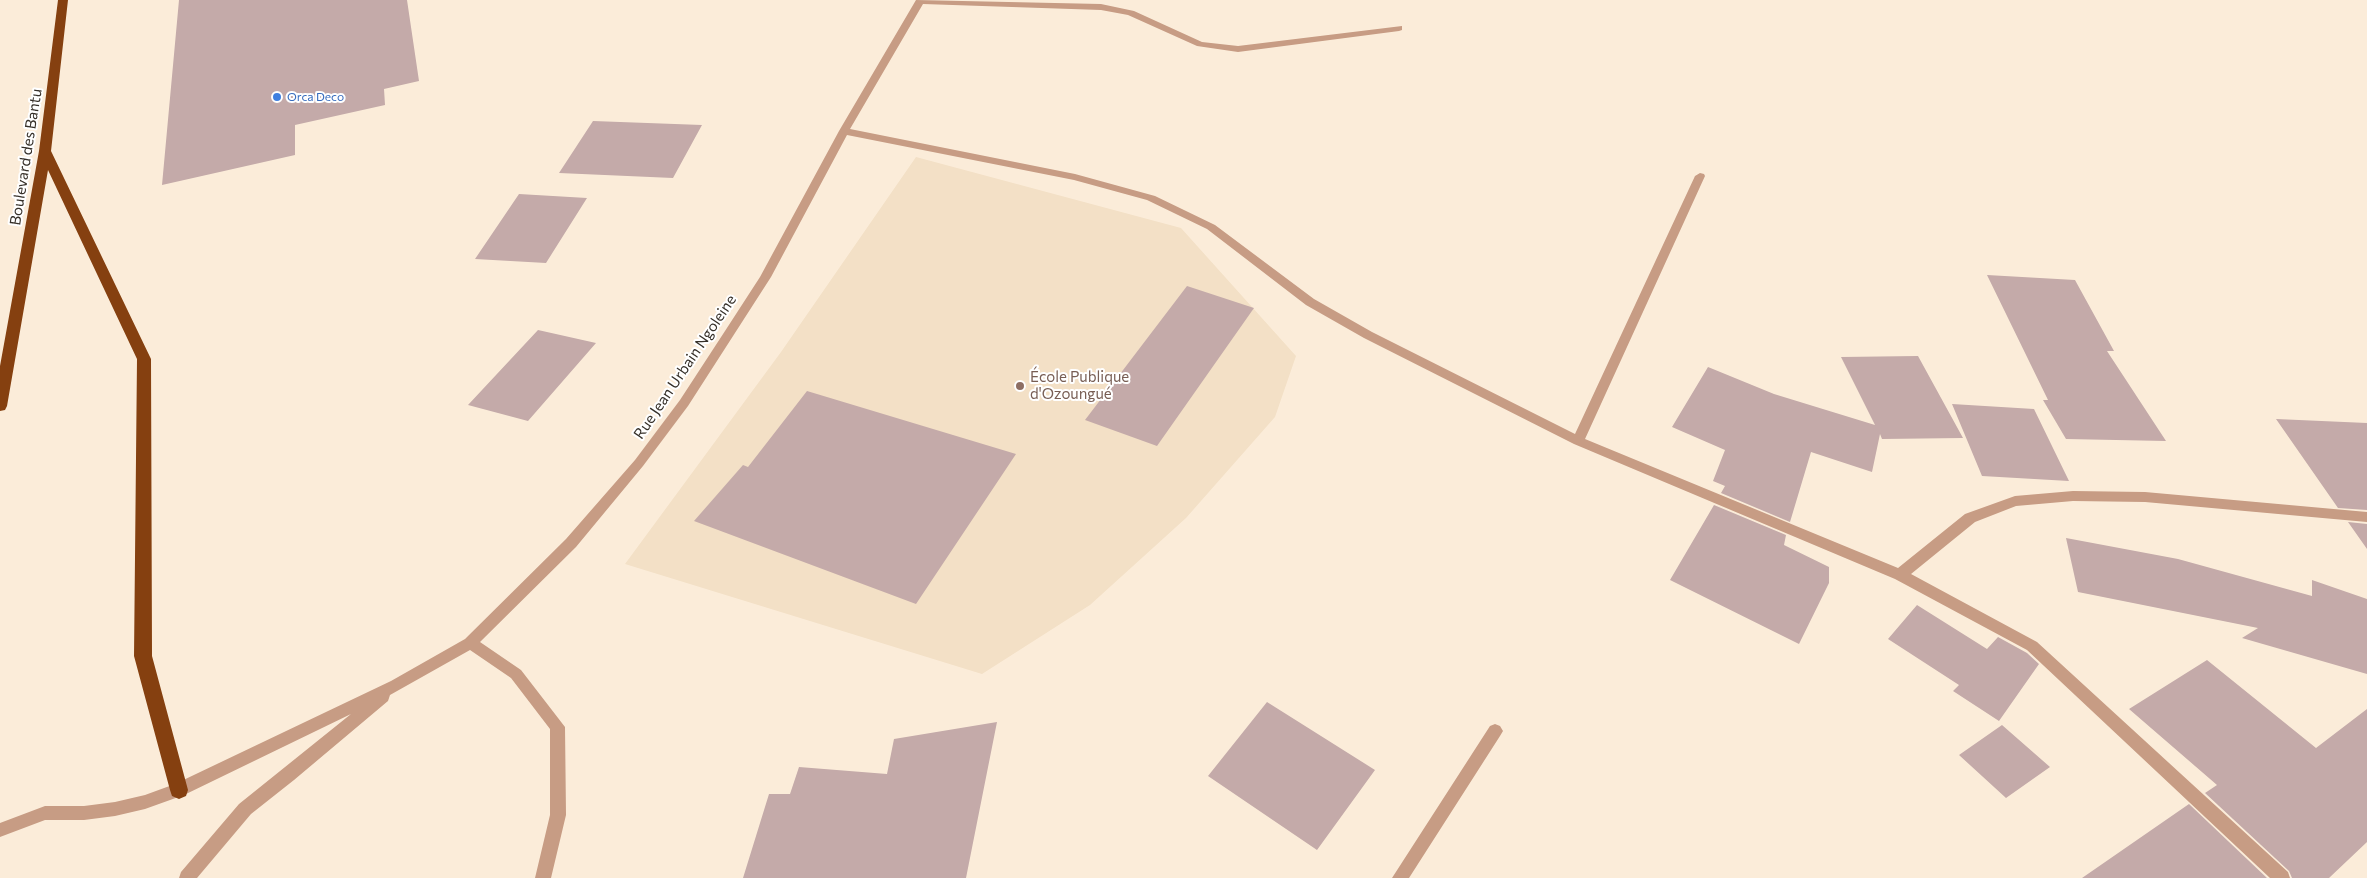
<!DOCTYPE html>
<meta charset="utf-8">
<style>
body{margin:0}
canvas{display:block;background:#fbecd9}
</style>
<canvas width="2367" height="878"></canvas>
<script>
const g = document.querySelector('canvas').getContext('2d');
g.lineJoin = 'round';
function fill(path, color) { g.fillStyle = color; g.fill(path, 'evenodd'); }
function strokePath(path, color, width, dash) { g.strokeStyle = color; g.lineWidth = width; g.lineCap = dash ? 'butt' : 'round'; g.setLineDash(dash || []); g.stroke(path); }
function write(font, color, halo, rows, align = 'center') {
  g.font = font + ' Commissioner,sans-serif'; g.lineWidth = 4; g.setLineDash([]); g.textBaseline = 'middle'; g.strokeStyle = halo; g.fillStyle = color; for (const [text, x, y, turn = 0] of rows) {
    g.save(); g.translate(x, y); g.rotate((+turn || 0) * Math.PI / 180); g.textAlign = isNaN(turn) ? turn : align; if (halo) g.strokeText(text, 0, 0); g.fillText(text, 0, 0); g.restore();
  }
}
fill(new Path2D(`
 M916,157l265,71 115,128 -21,61 -89,101 -96,87 -108,69 -357,-110 156,-212z`), '#f3e0c6');
fill(new Path2D(`
 M179,0h228l12,81 -35,8 1,16 -90,20v30l-133,30z
 M593,121l109,4 -29,53 -114,-5z
 M519,194l68,4 -41,65 -71,-4z
 M1987,275l88,5 39,71h-7l59,90 -100,-2 -23,-39h5z
 M1187,286l67,22 -97,138 -72,-26z
 M538,330l58,13 -68,78 -60,-16z
 M1918,356l45,82 -81,1 -2,-5 -8,38 -61,-20 -21,70 -69,-29 4,-7 -12,-5 12,-31 -53,-23 36,-60 66,27 101,31 -34,-68z
 M807,391l209,63 -100,150 -222,-83 49,-56 5,2z
 M1952,404l82,5 35,72 -87,-5z
 M2276,419l91,4v87l-29,-2z
 M1714,505l72,30 -2,10 45,22v16l-30,61 -129,-64z
 M2348,522l19,2v25z
 M2066,538l112,21 134,37v-16l55,19v75l-125,-36 16,-10 -180,-36z
 M1917,605l70,44 11,-12 29,16 12,11 -40,57 -46,-30 6,-6 -71,-46z
 M2207,660l109,88 51,-39v133l-38,36h-37l-3,-7 -84,-78 12,-8 -88,-76z
 M1267,702l108,68 -58,80 -109,-74z
 M997,722l-31,156h-223l26,-84h21l9,-27 88,7 7,-35z
 M2002,725l48,42 -44,31 -47,-43z
 M2189,804l78,74h-185z`), '#c4aaa9');
fill(new Path2D(`
 M916,0l185,4 33,7 68,31 36,4 164,-20v4l-3,1 -161,21 -41,-6 -69,-31 -27,-5 -178,-6 -73,125 225,45 80,22 60,29 99,74 58,33 203,102 120,-258 5,-3 4,1 1,2 -120,263 313,129 67,-54 50,-18 58,-5 72,1 222,20v10l-222,-20 -72,-1 -57,5 -41,16 -64,52 126,68 251,230 2,6h-20l-243,-228 -132,-71 -321,-135 -210,-106 -58,-33 -99,-76 -60,-29 -73,-20 -227,-45 -76,142 -83,129 -45,60 -67,81 -96,95 41,28 44,57 1,88 -15,63h-16l15,-63v-86l-39,-51 -41,-28 -80,45 -2,6 -94,79 -43,34 -54,64h-18l2,-6 58,-68 112,-90 -167,81 -39,14 -30,7 -31,4h-39l-45,17v-14l45,-17h39l31,-4 30,-7 30,-11 216,-103 74,-42 101,-100 69,-79 45,-60 45,-69 35,-54 79,-146z
 M1495,724l5,2 3,5 -3,5 -91,142h-17l98,-152z`), '#c79c84');
fill(new Path2D(`
 M58,0h10l-17,151 100,208 1,297 36,134 -2,6 -7,3 -7,-3 -2,-6 -36,-134 3,-297 -89,-189 -41,236 -2,4 -5,1v-45l39,-215z`), '#854010');
for (const [x, y, r, color] of [
 [277,97,5,"#3f7fe0"],
 [1020,386,5,"#8d6e63"]
]) { const dot = new Path2D(); dot.arc(x, y, r, 0, 2 * Math.PI); g.fillStyle = color; g.fill(dot); strokePath(dot, '#fff', 2); }
write('12px', '#366cbe', '#fff', [
 ["Orca Deco",287,97]
], 'left');
write('15px', '#363029', '#fff', [
 ["Boulevard des Bantu",26,157,-81],
 ["Rue Jean Urbain Ngoleine",685,367,-56]
]);
write('15px', '#785e54', '#fff', [
 ["École Publique",1030,377],
 ["d'Ozoungué",1030,394]
], 'left');
</script>
